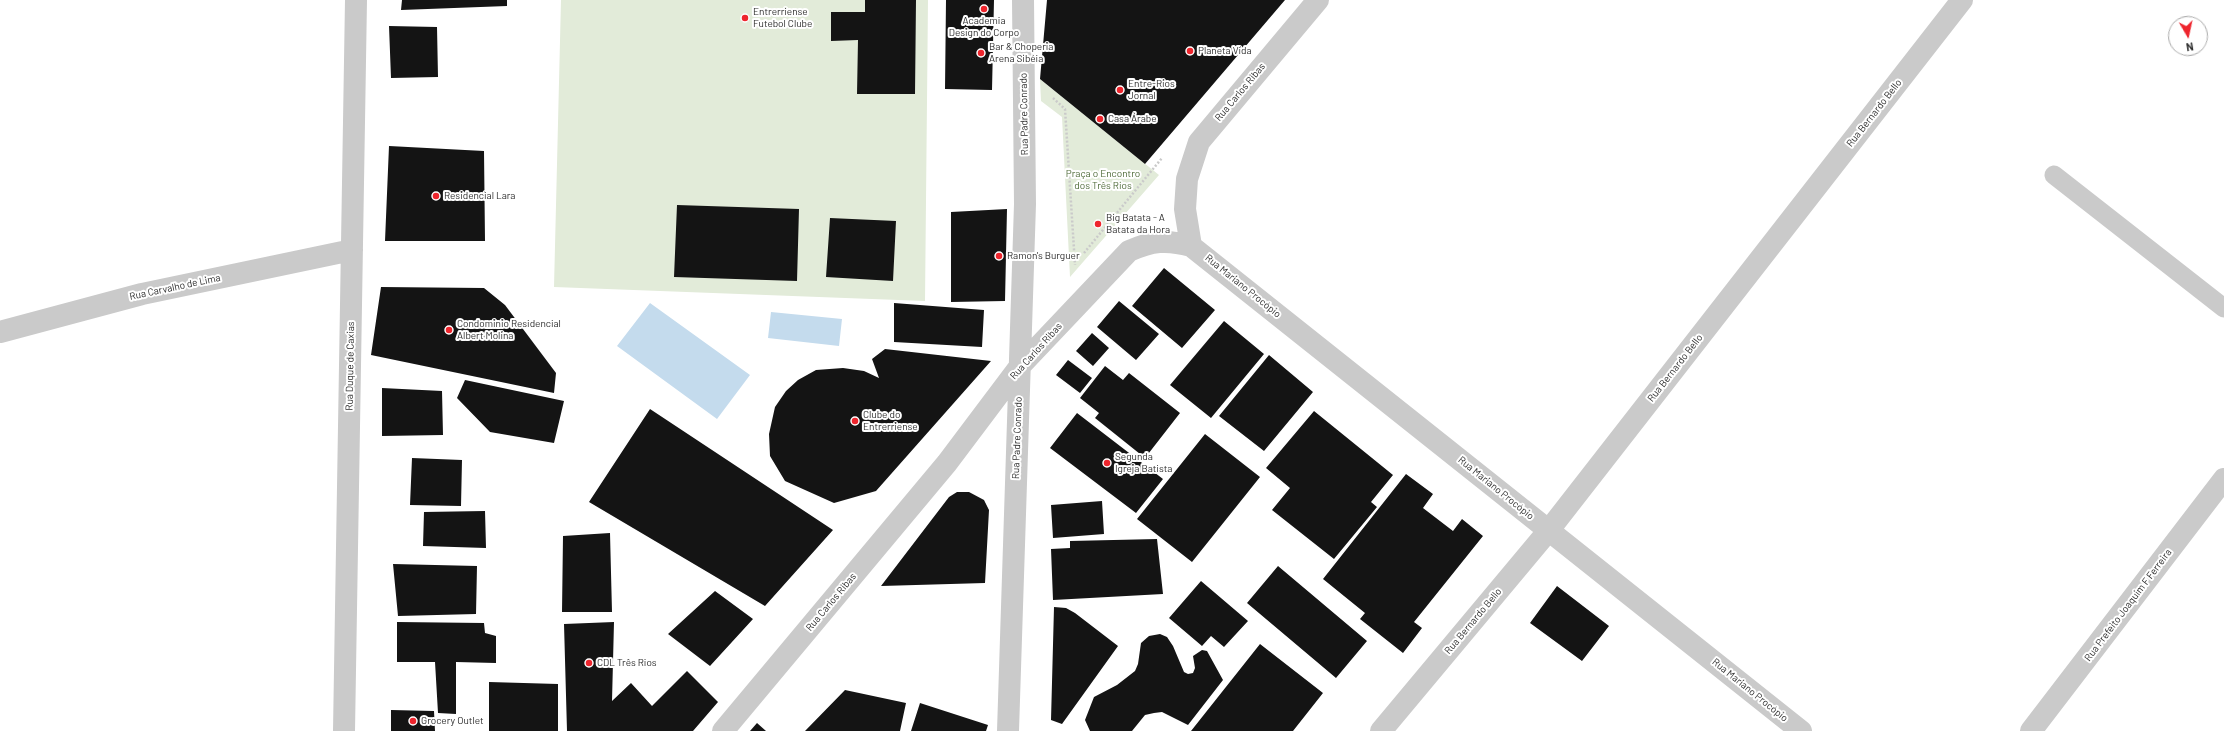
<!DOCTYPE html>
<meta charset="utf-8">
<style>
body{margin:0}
#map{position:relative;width:2224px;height:731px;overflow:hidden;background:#fff;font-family:Barlow,sans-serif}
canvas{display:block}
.north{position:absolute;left:2168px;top:16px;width:40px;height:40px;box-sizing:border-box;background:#fff;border:1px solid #ababab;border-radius:50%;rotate:171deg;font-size:11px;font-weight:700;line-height:16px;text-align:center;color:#2d2d2d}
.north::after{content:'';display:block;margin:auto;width:14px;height:18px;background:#ee252d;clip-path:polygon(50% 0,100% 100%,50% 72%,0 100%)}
</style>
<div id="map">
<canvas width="2224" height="731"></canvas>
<div class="north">N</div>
</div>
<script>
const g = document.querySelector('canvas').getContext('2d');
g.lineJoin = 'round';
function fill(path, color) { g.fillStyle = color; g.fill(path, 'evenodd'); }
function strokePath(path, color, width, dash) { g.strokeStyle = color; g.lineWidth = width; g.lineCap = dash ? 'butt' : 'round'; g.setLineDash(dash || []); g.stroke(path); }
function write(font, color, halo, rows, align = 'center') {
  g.font = font + ' Barlow,sans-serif'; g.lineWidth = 4; g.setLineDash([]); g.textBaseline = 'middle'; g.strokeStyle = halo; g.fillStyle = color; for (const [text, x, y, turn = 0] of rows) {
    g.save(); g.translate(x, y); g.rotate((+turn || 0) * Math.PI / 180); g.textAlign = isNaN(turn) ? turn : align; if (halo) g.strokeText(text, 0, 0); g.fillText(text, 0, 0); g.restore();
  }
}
fill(new Path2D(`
 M561,0h367l-3,301 -371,-14z
 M1040,79l119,96 -89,102 -8,-160 -21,-16z`), '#e2ebd9');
fill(new Path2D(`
 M650,303l100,72 -33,44 -100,-73z
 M771,312l71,7 -3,27 -71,-8z`), '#c4dbed');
fill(new Path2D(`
 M402,0h105v6l-106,4z
 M865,0h51l-1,94h-58l1,-54 -27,1v-29h34z
 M946,0h48l-2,90 -47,-1z
 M1047,0h238l-140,164 -105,-85z
 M389,26l48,1 1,50 -47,1z
 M389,146l95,5 1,90h-100z
 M677,205l122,4 -2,72 -123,-4z
 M1007,209l-2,92 -54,1v-90z
 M830,218l66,3 -3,60 -67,-4z
 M1164,268l51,42 -33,38 -50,-42z
 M381,287l103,1 21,17 51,68 -2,20 -183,-38z
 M1119,301l40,33 -23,26 -39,-33z
 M894,303l90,7 -2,37 -88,-5z
 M1224,321l40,33 -53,64 -41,-33z
 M1092,333l17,15 -16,18 -17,-15z
 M885,349l106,12 -115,130 -42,12 -49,-22 -15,-25 -1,-22 6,-27 11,-16 12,-11 18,-10 27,-2 21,3 15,7 -7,-19z
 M1269,355l44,37 -49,59 -45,-35z
 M1068,360l24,18 -12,15 -24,-18z
 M1105,366l18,14 6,-7 51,40 -35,45 -50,-40 4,-5 -19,-15z
 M465,380l99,21 -10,42 -64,-11 -33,-34z
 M382,388l60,3 1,44 -61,1z
 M650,409l183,121 -68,76 -176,-104z
 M1314,411l79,64 -22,27 6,5 -43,52 -62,-49 18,-22 -24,-20z
 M1077,413l86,66 -27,34 -86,-65z
 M1205,434l55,43 -68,85 -55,-43z
 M412,458l50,2 -1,46 -51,-1z
 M1406,474l27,20 -10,14 30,23 9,-12 21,17 -69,86 8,6 -19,25 -43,-34 5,-6 -42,-34z
 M957,492h12l15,8 5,10 -4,73 -104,3 68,-89z
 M1102,501l2,33 -51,4 -2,-33z
 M485,511l1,37 -63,-2 1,-34z
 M610,533l2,79h-50l1,-76z
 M1157,539l6,55 -110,6 -2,-51 19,-1v-7z
 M393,564l84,2 -1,48 -78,2z
 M1278,566l89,75 -31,37 -89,-75z
 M1201,581l47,40 -24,26 -13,-11 -9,10 -33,-28z
 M1557,586l52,40 -27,35 -52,-38z
 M715,591l38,28 -43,47 -42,-32z
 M1054,607l12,1 9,5 43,33 -56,78 -11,-4z
 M397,622l87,1 1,10 11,3v27l-40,-1v52l-18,-1 -3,-51h-38z
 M614,622l-2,79 19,-18 21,23 35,-35 31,31 -25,29h-126l-3,-107z
 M1160,634l7,3 6,9 11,26 4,2 5,-1 2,-5 -2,-12 9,-6 5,1 16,29 -35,45 -26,-13 -8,1 -9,2 -13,16h-42l-5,-11 9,-23 23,-12 18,-14 3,-7 3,-21 8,-7z
 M1260,644l63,49 -30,38h-102z
 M489,682l69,2v47h-69z
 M845,690l61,13 -6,28h-95z
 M920,703l68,22 -2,6h-75z
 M391,710l43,1 1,20h-44z
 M757,723l9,8h-16z`), '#141414');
strokePath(new Path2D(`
 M1053,98l12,11 10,156
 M1084,253l78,-95`), '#cacaca', 2.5, [2, 2]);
strokePath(new Path2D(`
 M2054,175l170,133`), '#cacaca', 19);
strokePath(new Path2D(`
 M1191,246l-6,-37 2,-30 12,-37 119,-142
 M0,332l142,-38 210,-44
 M344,731l12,-731
 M723,731l224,-268 73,-97 109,-115c23,-10 37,-12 62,-5l610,485
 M1008,731l17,-527 -2,-204
 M1381,731l168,-201 413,-530`), '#cacaca', 22);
strokePath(new Path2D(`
 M2031,731l193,-252`), '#cacaca', 22);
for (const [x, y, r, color] of [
 [984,9,4,"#ee252d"],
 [745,18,4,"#ee252d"],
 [1190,51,4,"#ee252d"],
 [981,53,4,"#ee252d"],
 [1120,90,4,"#ee252d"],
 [1100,119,4,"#ee252d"],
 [436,196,4,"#ee252d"],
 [1098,224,4,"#ee252d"],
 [999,256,4,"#ee252d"],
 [449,330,4,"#ee252d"],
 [855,421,4,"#ee252d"],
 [1107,463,4,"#ee252d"],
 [589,663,4,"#ee252d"],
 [413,721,4,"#ee252d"]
]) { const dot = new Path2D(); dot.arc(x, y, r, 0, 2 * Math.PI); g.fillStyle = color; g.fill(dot); strokePath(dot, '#fff', 1.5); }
write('10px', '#2d2d2d', '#fff', [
 ["Entrerriense",753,12],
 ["Futebol Clube",753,24],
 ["Academia",984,21,"center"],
 ["Design do Corpo",984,33,"center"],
 ["Bar & Choperia",989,47],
 ["Arena Sibéia",989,59],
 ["Planeta Vida",1198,51],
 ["Entre-Rios",1128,84],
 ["Jornal",1128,96],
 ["Casa Árabe",1108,119],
 ["Residencial Lara",444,196],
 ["Big Batata - A",1106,218],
 ["Batata da Hora",1106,230],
 ["Ramon's Burguer",1007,256],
 ["Condominio Residencial",457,324],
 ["Albert Molina",457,336],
 ["Clube do",863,415],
 ["Entrerriense",863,427],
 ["Segunda",1115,457],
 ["Igreja Batista",1115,469],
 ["CDL Três Rios",597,663],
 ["Grocery Outlet",421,721]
], 'left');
write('10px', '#2d2d2d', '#fff', [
 ["Rua Carlos Ribas",1240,92,-50],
 ["Rua Bernardo Bello",1874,113,-52],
 ["Rua Padre Conrado",1024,114,-91],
 ["Rua Mariano Procópio",1243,286,39],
 ["Rua Carvalho de Lima",175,287,-12],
 ["Rua Carlos Ribas",1036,351,-48],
 ["Rua Duque de Caxias",350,366,-89],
 ["Rua Bernardo Bello",1675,368,-52],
 ["Rua Padre Conrado",1017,438,-88],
 ["Rua Mariano Procópio",1496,488,39],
 ["Rua Carlos Ribas",831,602,-50],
 ["Rua Prefeito Joaquim F Ferreira",2128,605,-53],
 ["Rua Bernardo Bello",1473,621,-50],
 ["Rua Mariano Procópio",1750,690,39]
]);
write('10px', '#4e6a38', '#fff', [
 ["Praça o Encontro",1103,174],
 ["dos Três Rios",1103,186]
]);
</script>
